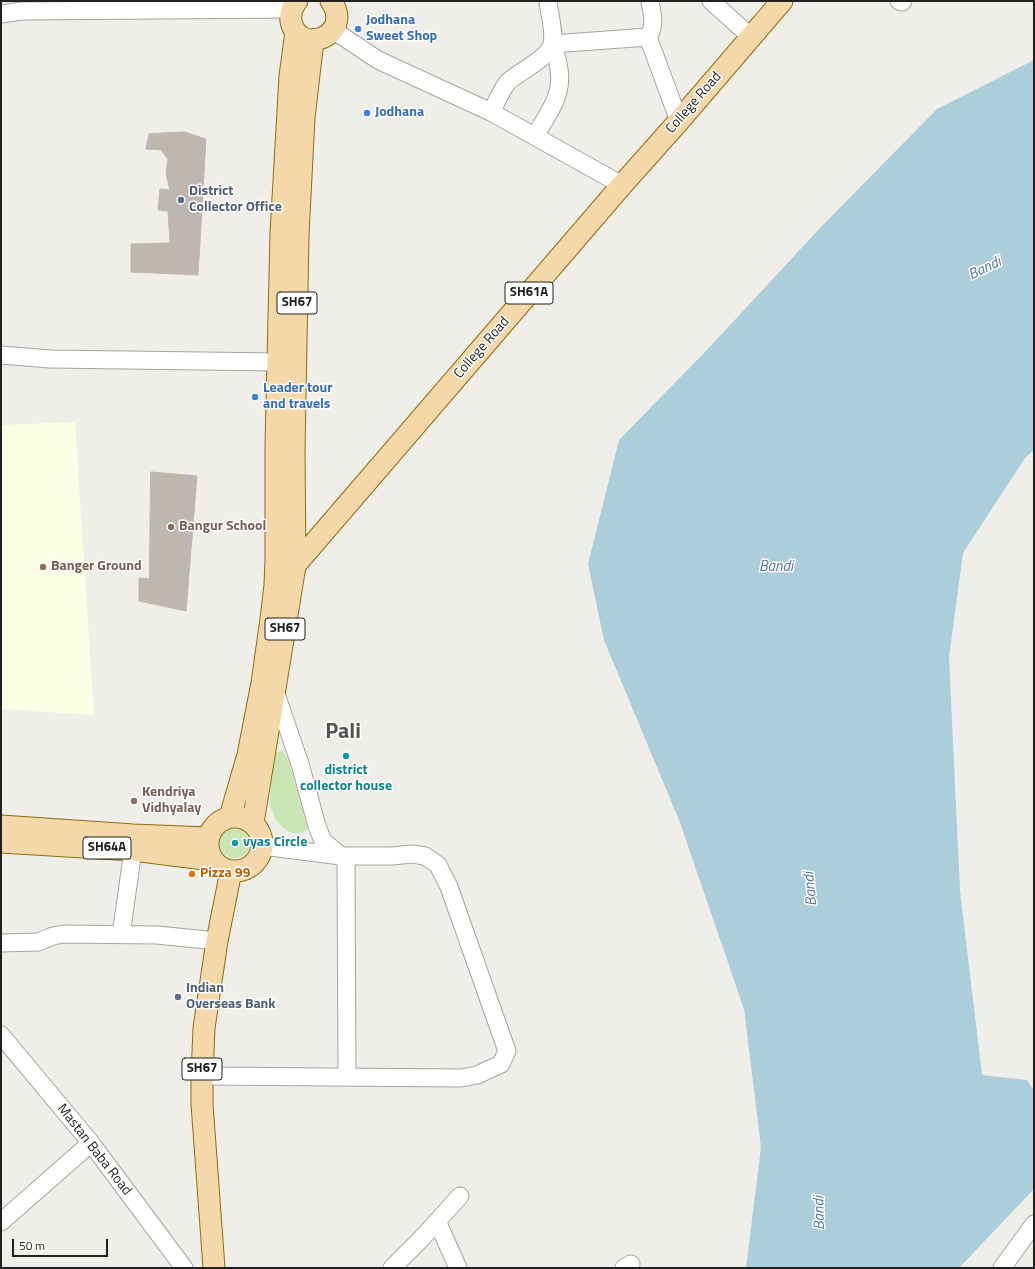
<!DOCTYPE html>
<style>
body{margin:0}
#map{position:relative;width:1035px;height:1269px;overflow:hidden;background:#f0eee8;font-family:"Titillium Web",sans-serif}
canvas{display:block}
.frame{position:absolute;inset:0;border:2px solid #202020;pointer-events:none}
.scale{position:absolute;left:12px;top:1239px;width:96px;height:18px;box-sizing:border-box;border:2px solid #202020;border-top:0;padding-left:5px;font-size:12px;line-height:14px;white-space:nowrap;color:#202020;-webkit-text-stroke:3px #fff;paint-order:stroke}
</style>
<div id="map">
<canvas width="1035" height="1269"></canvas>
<div class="frame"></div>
<div class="scale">50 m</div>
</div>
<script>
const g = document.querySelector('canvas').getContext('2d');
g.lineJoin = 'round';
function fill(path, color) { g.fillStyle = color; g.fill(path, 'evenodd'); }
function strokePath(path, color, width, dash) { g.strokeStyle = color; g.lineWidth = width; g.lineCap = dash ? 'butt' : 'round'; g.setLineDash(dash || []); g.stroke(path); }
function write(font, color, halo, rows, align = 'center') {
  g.font = font + ' "Titillium Web",sans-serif'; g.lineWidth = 3; g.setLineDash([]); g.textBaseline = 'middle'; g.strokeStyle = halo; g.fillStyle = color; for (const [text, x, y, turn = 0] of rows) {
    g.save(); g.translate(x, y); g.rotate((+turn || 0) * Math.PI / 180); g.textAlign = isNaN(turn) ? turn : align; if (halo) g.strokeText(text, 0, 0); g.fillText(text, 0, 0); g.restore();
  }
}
fill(new Path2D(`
 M75,422l19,293 -93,-6v-284z`), '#fbfde4');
fill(new Path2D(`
 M283,751l5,8 20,70 -6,4h-10l-9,-5 -7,-8 -6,-14 2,-53z
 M219 842a16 16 0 1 1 32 0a16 16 0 1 1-32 0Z`), '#c9e5b3');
fill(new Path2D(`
 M1034,60v390l-9,8 -62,95 -14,104 11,234 22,184 45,5 7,11v98l-75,79h-213l15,-121 -17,-138 -65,-189 -75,-180 -16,-76 31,-124 87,-89 114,-123 117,-119z`), '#accdda');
const building = new Path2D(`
 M185,132l21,7 -8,136 -67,-3v-28l39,-1 -2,-32 -10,-1 2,-21 10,1 -4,-16 2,-15 -7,-9 -15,-1 3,-15z
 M151,472l46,4 -11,135 -47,-10v-23l10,1z`);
fill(building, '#bdb6b1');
strokePath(building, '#c1b6ab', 1);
const minor = new Path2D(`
 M711,1l40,36
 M899,1l3,1 1,-1
 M1,14l21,-3 270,-2
 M333,30l45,30 113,52 131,73
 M648,37l31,84
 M552,44l96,-7c8,-11 4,-23 2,-36
 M491,112c5,-8 11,-24 17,-30 11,-11 39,-22 44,-38 3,-11 -3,-32 -4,-43
 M535,136c21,-35 34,-50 17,-92
 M1,355l49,4 228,3
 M275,691l25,73 17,62 6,15 18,15
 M346,856l1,221
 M121,935l12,-85v-12
 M1,943l37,-1 15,-6 11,-2 93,1 60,6
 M1,1035l90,108 93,125
 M202,1076l259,2 16,-3 24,-11 6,-13 -58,-164 -11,-22 -13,-9 -13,-2 -20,2h-51l-78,-10
 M437,1221l21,47
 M1,1222l90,-79
 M392,1268l30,-30 38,-42
 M624,1268l7,-4
 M1002,1268l32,-44`);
const major = new Path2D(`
 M297,1c-5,6 -7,12 -6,20 7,36 64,15 40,-20
 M291,570l331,-385 57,-64 103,-120
 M208 844a27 27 0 1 1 54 0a27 27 0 1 1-54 0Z
 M230,817l18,-62 14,-72 9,-64 4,-34 1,-26v-113l5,-213 9,-157 6,-44
 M253,823l42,-257 -1,-115 4,-216 6,-117 9,-78
 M1,826l132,9 75,3
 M1,842l132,8 79,10
 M214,1268l-12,-164v-28l2,-48 13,-87 14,-70`);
strokePath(minor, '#a4a4a4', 19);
strokePath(major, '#906c0d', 23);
strokePath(minor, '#fff', 17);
strokePath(major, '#f4d8a9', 21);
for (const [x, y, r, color] of [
 [358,29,4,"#3f7fe0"],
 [367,113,4,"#3f7fe0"],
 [181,200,4,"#5c6f8a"],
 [255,397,4,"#3f7fe0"],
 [171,527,4,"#8d6e63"],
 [43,567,4,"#8d6e63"],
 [346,756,4,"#0f9aa8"],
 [134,801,4,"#8d6e63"],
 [235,843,4,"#0f9aa8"],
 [192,874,4,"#e8710a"],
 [178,997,4,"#5c6f8a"]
]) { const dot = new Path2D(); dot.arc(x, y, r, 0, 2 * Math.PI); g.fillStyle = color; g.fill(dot); strokePath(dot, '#fff', 1.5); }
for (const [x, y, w] of [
 [529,293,48],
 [297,303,40],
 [285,629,40],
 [107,848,48],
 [202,1069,40]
]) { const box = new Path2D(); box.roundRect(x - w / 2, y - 11, w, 22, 3); g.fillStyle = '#fff'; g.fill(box); strokePath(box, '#202020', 1); }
write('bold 13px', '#202020', null, [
 ["SH61A",529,293],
 ["SH67",297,303],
 ["SH67",285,629],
 ["SH64A",107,848],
 ["SH67",202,1069]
]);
write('bold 14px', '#366cbe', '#fff', [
 ["Jodhana",366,21],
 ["Sweet Shop",366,37],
 ["Jodhana",375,113],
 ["Leader tour",263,389],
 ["and travels",263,405]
], 'left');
write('14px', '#202020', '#fff', [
 ["College Road",694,103,-49],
 ["College Road",482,348,-49],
 ["Mastan Baba Road",94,1150,52]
]);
write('bold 14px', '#4e5e75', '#fff', [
 ["District",189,192],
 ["Collector Office",189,208],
 ["Indian",186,989],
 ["Overseas Bank",186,1005]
], 'left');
write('bold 14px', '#785e54', '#fff', [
 ["Bangur School",179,527],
 ["Banger Ground",51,567],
 ["Kendriya",142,793],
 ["Vidhyalay",142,809]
], 'left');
write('bold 14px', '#0d838f', '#fff', [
 ["district",346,771],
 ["collector house",346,787],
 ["vyas Circle",243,843,"left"]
]);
write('bold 14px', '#c56008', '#fff', [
 ["Pizza 99",200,874]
], 'left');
write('italic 15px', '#5175a1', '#fff', [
 ["Bandi",985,269,-26],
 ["Bandi",776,567],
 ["Bandi",811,889,-95],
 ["Bandi",820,1213,-91]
]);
write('bold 22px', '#535353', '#fff', [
 ["Pali",343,733]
]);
</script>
